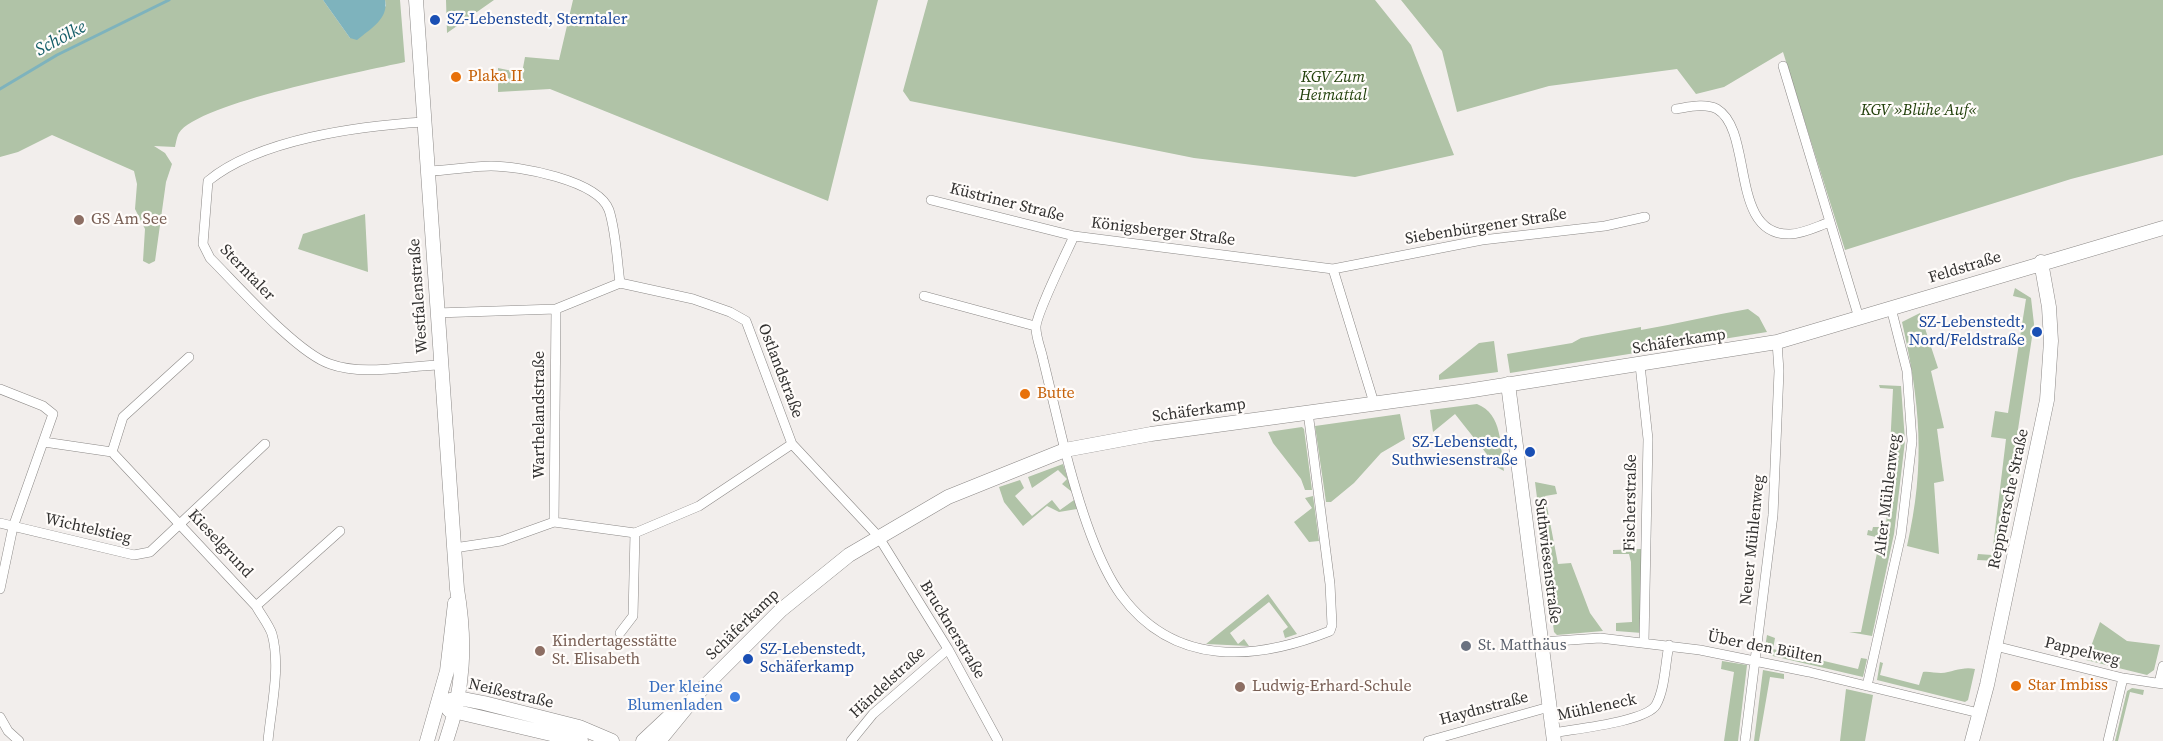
<!DOCTYPE html>
<meta charset="utf-8">
<style>
body{margin:0}
canvas{display:block;background:#f2eeec}
</style>
<canvas width="2163" height="741"></canvas>
<script>
const g = document.querySelector('canvas').getContext('2d');
g.lineJoin = 'round';
function fill(path, color) { g.fillStyle = color; g.fill(path, 'evenodd'); }
function strokePath(path, color, width, dash) { g.strokeStyle = color; g.lineWidth = width; g.lineCap = dash ? 'butt' : 'round'; g.setLineDash(dash || []); g.stroke(path); }
function write(font, color, halo, rows, align = 'center') {
  g.font = font + ' "Source Serif 4",serif'; g.lineWidth = 4.5; g.setLineDash([]); g.textBaseline = 'middle'; g.strokeStyle = halo; g.fillStyle = color; for (const [text, x, y, turn = 0] of rows) {
    g.save(); g.translate(x, y); g.rotate((+turn || 0) * Math.PI / 180); g.textAlign = isNaN(turn) ? turn : align; if (halo) g.strokeText(text, 0, 0); g.fillText(text, 0, 0); g.restore();
  }
}
fill(new Path2D(`
 M0,0h323l27,38 36,-32 -1,-6h15l5,62c-40,9 -207,41 -226,71 -2,3 -3,10 -4,14l-21,-1 11,7 7,11 -6,18 -11,79 -6,3 -6,-3 2,-32 -10,-20 2,-25 -3,-13 -82,-36 -34,17 -18,5z
 M446,0h48l-47,33z
 M573,0h305l-50,201 -278,-112 -52,3v-24l24,5 3,-16 34,3z
 M928,0h447l36,45 43,110 -99,22 -161,-19 -284,-57 -7,-10z
 M1401,0h762v155l-92,24 -226,71 -62,-198 -59,35 -28,7 -19,-25 -128,17 -92,26 -15,-61z
 M365,214l3,58 -70,-23 5,-15z
 M2015,288l16,10 3,26 -36,237 -21,-1 1,-6 14,1 14,-116 -15,-2 4,-26 13,2 18,-114 -13,-3z
 M1748,309l11,8 8,15 -257,41 -3,-19 65,-11 9,-5 60,-11v3c36,-6 71,-15 107,-21z
 M1920,313l18,55 -7,3 13,57 -7,1 7,52 -10,2 5,71 -32,-8c19,-82 13,-144 -5,-224z
 M1494,341l4,31 -59,8v-5l40,-32z
 M1879,385l22,1 4,55 -11,93 -22,102 -23,-4h12l19,-94 -13,-3 1,-5 4,1 1,-4h13l7,-138 -13,-1z
 M1477,404c26,10 23,42 27,67l-7,-4 -42,-53 -22,18 -3,-22z
 M1400,414l5,25 -24,14 -27,30 -23,19h-5l-11,-76z
 M1302,427l2,2 8,61h-7l-4,-11 -28,-36 -5,-11z
 M1063,464l9,28 -10,-8 5,-5 -9,-9 -26,18 -4,-11z
 M1020,480l4,8 -9,8 17,20 20,-16 8,10 14,-10 3,9 -18,3 -12,-6 -24,20 -19,-24 -5,-15z
 M1535,482l20,4 2,8 -12,2 13,68 13,-1 19,50 13,18 -46,4 -3,-3z
 M1313,496l6,45 -10,1 -15,-20 18,-14 -7,-10z
 M1641,549l1,84 -26,-2v-8l16,-1 -1,-60 -2,-8h-16v-4z
 M1268,594l29,40 -12,4 -2,-7 5,-4 -19,-25 -39,31 8,11 6,-5 5,7 -43,-2z
 M2100,622l27,19 33,4 -6,25 -7,5 -61,-15z
 M1767,635l8,3 -2,11 85,20 3,-11 6,1 -4,18 -99,-23z
 M1722,661l25,4 -9,76h-14l10,-69 -13,-3z
 M1880,662l3,1 -3,12 39,10 4,-13c5,-1 12,1 18,1 12,-1 22,-7 34,-4l-7,31 -3,2 -88,-22z
 M1763,670l21,4v5l-14,-2 -11,64h-5z
 M2132,688l12,2 -1,5 -13,-3 -12,49h-3l12,-50z
 M1846,689l27,6 -8,46h-25z`), '#b0c3a7');
fill(new Path2D(`
 M323,0h62c4,19 -15,29 -28,40l-7,-2z`), '#7eb3bd');
strokePath(new Path2D(`
 M0,89l57,-34 112,-55`), '#7eb3bd', 3);
const street = new Path2D(`
 M1783,66l76,252
 M1676,109c13,-2 29,-6 41,0 37,22 12,127 73,125 13,0 28,-8 40,-12
 M424,122c-65,4 -165,17 -216,59l-5,63 7,14c27,27 87,95 120,106 33,12 75,2 109,1
 M427,171c21,0 43,-5 64,-5 28,0 107,14 118,44 7,22 8,50 11,73
 M931,200l143,36
 M1333,269l149,-29 123,-14 40,-9
 M924,296l111,30
 M436,313l120,-4 64,-26 73,16 37,13 16,9 46,123 86,92 70,113 50,92
 M1640,365l8,74 -4,203
 M0,389l43,17 10,8 -40,113 -13,62
 M1308,412l22,172 2,41 -2,6c-75,30 -156,36 -209,-36 -27,-37 -48,-112 -59,-157 -6,-26 -13,-53 -19,-79 -2,-10 -7,-21 -7,-31 -1,-12 31,-76 38,-92l259,33 41,134
 M44,442l68,10 144,154c5,9 13,19 16,28 9,33 -1,74 -4,107
 M112,452l11,-35 66,-60
 M554,522l2,-213
 M0,523l134,32 16,-3 115,-108
 M454,548l47,-7 53,-19 81,11 64,-27 93,-62
 M256,606l84,-75
 M620,633l13,-17 2,-83
 M1541,642l59,-4 100,12 109,22 170,41
 M1995,646l128,32 40,6
 M2159,683l4,-17
 M1867,686l34,-151 11,-94 -5,-70 -16,-63
 M0,717l8,14 11,10
 M1553,733c20,-4 93,-11 103,-28 9,-16 9,-41 13,-60
 M851,741l22,-27 75,-65
 M1428,741l121,-34
 M1745,741l28,-226 6,-144 -2,-29
 M2108,741l15,-63`);
const secondary = new Path2D(`
 M416,0l41,589c9,53 7,101 -11,152
 M1508,384l46,357
 M439,703l19,-5 26,5 95,24 33,14
 M449,710l132,31
 M427,741l20,-70 8,-68
 M643,741l31,-29
 M659,741l40,-49 82,-82 68,-55 99,-58 117,-47 86,-16 316,-43 310,-49 386,-114
 M1972,741l15,-56 60,-285 4,-59 -2,-34 -8,-45`);
strokePath(street, '#8c8987', 10);
strokePath(secondary, '#8c8987', 15);
strokePath(street, '#fff', 9);
strokePath(secondary, '#fff', 14);
for (const [x, y, r, color] of [
 [435,20,6,"#1a4fb4"],
 [456,77,6,"#e8710a"],
 [79,220,6,"#8d6e63"],
 [2037,332,6,"#1a4fb4"],
 [1025,394,6,"#e8710a"],
 [1530,452,6,"#1a4fb4"],
 [1466,646,6,"#6b7280"],
 [540,651,6,"#8d6e63"],
 [748,659,6,"#1a4fb4"],
 [2016,686,6,"#e8710a"],
 [1240,687,6,"#8d6e63"],
 [735,697,6,"#3f7fe0"]
]) { const dot = new Path2D(); dot.arc(x, y, r, 0, 2 * Math.PI); g.fillStyle = color; g.fill(dot); strokePath(dot, '#fffcfa', 2); }
write('16px', '#164399', '#fffcfa', [
 ["SZ-Lebenstedt, Sterntaler",447,20],
 ["SZ-Lebenstedt,",2025,323,"right"],
 ["Nord/Feldstraße",2025,341,"right"],
 ["SZ-Lebenstedt,",1518,443,"right"],
 ["Suthwiesenstraße",1518,461,"right"],
 ["SZ-Lebenstedt,",760,650],
 ["Schäferkamp",760,668]
], 'left');
write('16px', '#c56008', '#fffcfa', [
 ["Plaka II",468,77],
 ["Butte",1037,394],
 ["Star Imbiss",2028,686]
], 'left');
write('italic 16px', '#1f3e08', '#fffcfa', [
 ["KGV Zum",1333,78],
 ["Heimattal",1333,96],
 ["KGV »Blühe Auf«",1919,111]
]);
write('16px', '#323130', '#fffcfa', [
 ["Küstriner Straße",1007,203,14],
 ["Siebenbürgener Straße",1486,227,-9],
 ["Königsberger Straße",1163,232,7],
 ["Feldstraße",1965,268,-17],
 ["Sterntaler",247,273,46],
 ["Westfalenstraße",419,296,-94],
 ["Schäferkamp",1679,342,-9],
 ["Ostlandstraße",780,371,69],
 ["Schäferkamp",1199,411,-8],
 ["Warthelandstraße",540,415,-90],
 ["Alter Mühlenweg",1888,495,-83],
 ["Reppnersche Straße",2009,499,-78],
 ["Fischerstraße",1631,503,-89],
 ["Wichtelstieg",88,529,13],
 ["Neuer Mühlenweg",1753,540,-84],
 ["Kieselgrund",220,544,47],
 ["Suthwiesenstraße",1547,561,83],
 ["Schäferkamp",743,625,-44],
 ["Brucknerstraße",952,630,59],
 ["Über den Bülten",1765,648,11],
 ["Pappelweg",2082,652,14],
 ["Händelstraße",888,683,-43],
 ["Neißestraße",511,694,13],
 ["Mühleneck",1597,708,-12],
 ["Haydnstraße",1484,709,-15]
]);
write('16px', '#785e54', '#fffcfa', [
 ["GS Am See",91,220],
 ["Kindertagesstätte",552,642],
 ["St. Elisabeth",552,660],
 ["Ludwig-Erhard-Schule",1252,687]
], 'left');
write('16px', '#5b616d', '#fffcfa', [
 ["St. Matthäus",1478,646]
], 'left');
write('16px', '#366cbe', '#fffcfa', [
 ["Der kleine",723,688],
 ["Blumenladen",723,706]
], 'right');
write('italic 18px', '#135d68', '#fffcfa', [
 ["Schölke",61,39,-28]
]);
</script>
